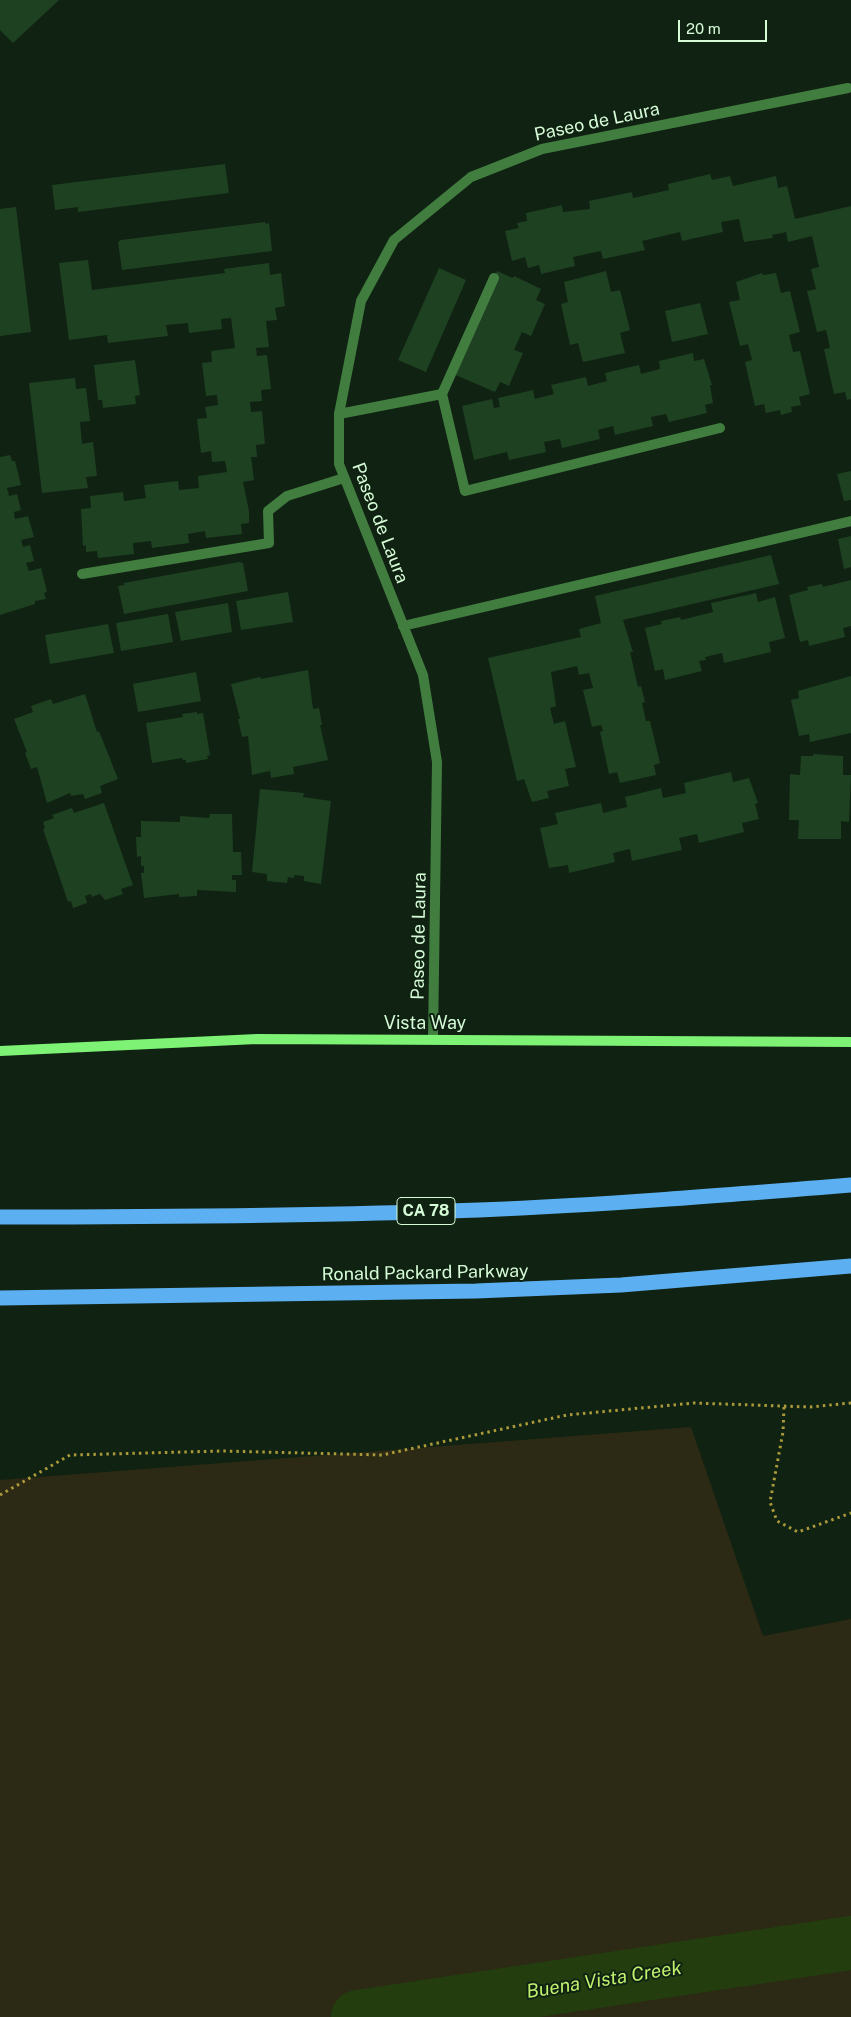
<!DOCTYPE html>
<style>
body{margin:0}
#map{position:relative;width:851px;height:2017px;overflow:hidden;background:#102212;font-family:"Public Sans",sans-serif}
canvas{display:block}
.scale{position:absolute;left:678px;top:20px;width:89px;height:22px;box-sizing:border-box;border:2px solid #d5fbd7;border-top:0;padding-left:6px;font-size:15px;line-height:18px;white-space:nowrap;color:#d5fbd7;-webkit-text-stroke:4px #102212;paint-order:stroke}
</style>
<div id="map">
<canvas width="851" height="2017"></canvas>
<div class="scale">20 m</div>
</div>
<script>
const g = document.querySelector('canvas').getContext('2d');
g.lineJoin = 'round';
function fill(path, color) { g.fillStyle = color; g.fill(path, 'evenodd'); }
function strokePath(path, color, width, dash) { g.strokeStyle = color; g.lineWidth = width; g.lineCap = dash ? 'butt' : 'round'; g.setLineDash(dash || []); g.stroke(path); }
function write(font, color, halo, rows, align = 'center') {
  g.font = font + ' "Public Sans",sans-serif'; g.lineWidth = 4; g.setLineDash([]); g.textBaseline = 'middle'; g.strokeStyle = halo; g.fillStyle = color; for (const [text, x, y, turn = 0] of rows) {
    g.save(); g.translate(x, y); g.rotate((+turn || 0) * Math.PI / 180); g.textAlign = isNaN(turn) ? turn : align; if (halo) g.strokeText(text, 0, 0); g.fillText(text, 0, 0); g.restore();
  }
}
fill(new Path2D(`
 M691,1427l72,209 88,-17v398h-851v-537z`), '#2c2914');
strokePath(new Path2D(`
 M358,2017l493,-74`), '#233d0f', 54);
fill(new Path2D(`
 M0,0h59l-46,43 -13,-13z
 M225,164l4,29 -151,19v-5l-23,3 -3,-25z
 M710,174l2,6 18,-4 3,10 43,-10 2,12 9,-2 8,33 56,-13v193l-4,1 -2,-8 -11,2 -10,-45 6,-1 -4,-18 -9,2 -10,-41 9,-2 -5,-20 8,-2 -7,-31 -24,6 -2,-10 -14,3 1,3 -29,4 -5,-23 -18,3 2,10 -41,9 -2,-9 -38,9 3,9 -42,9 -2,-8 -28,6 2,9 -34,8 -2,-9 -11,3 -3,-11 -13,4 -7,-30 14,-3 -2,-5 10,-2 -1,-8 36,-8 1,7 27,-3 -1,-8 43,-9 1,6 36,-8 -1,-6z
 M16,207l15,125 -31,4v-127z
 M265,222l1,2 3,-1 3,28 -150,19 -4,-28 3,-2z
 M88,260l4,30 133,-17 -1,-4 45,-6 1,12 11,-2 4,33 -10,2 2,12 -11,1 3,26 -13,1 1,8 10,-1 4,34 -10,1 1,11 -12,1 1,10 11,-1 3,33 -9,1 1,12h-6l3,23 -11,2 6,29v12l-8,1 1,10 -36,4 -1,-7 -17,3 1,9 -37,5 -1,-7 -18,2 1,11 -36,4 -1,-7 -11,1v-7l-3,1 -2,-37 10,-1 -1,-12 33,-4 1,9 22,-3 -2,-13 34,-4 1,9 20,-2 -1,-12 29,-4 -2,-11 -13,1 -1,-11 -10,2 -4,-34 10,-1 -2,-11 13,-2 -1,-10 -11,1 -4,-33 10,-1 -1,-11 24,-3 -4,-30 -10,1 1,10 -33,4 -1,-10 -22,2 2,11 -60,7 -1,-8 -38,5 -10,-77z
 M439,268l27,12 -40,92 -28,-12z
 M497,271l16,7 1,-2 27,13 -5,11 9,4 -14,32 -9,-4 -8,18 9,3 -14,33 -9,-4 -5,10 -44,-19z
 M606,271l5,21 9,-2 10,40 -10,3 5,20 -42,9 -5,-19 -8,2 -9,-41 7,-2 -4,-20z
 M762,273l1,2 13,-2 5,20 9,-2 10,41 -11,3 4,17 7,-1 10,43 -11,3 2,8 -10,2 1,5 -11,3 -1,-5 -14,3 -2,-9 -9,2 -10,-44 7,-2 -4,-16 -8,2 -11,-44 11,-2 -4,-18z
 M700,303l8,31 -36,8 -7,-31z
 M693,353l1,8 10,-2 8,26h-2l3,18 -8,2 2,8 -38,9 -3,-8 -15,3 2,9 -38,9 -2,-9 -15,4 2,9 -38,9 -2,-9 -16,3 2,10 -37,8 -2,-8 -33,8 -12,-54 30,-7 2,9 6,-1 -2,-9 35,-8 2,9 19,-5 -3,-9 35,-8 2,9 19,-5 -2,-8 34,-8 2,9 19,-5 -1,-8z
 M135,360l5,35 -5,1 1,8 -33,4 -1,-8h-4l-4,-35z
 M75,378l1,11 10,-1 4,33 -10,1 2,22 11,-2 4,34 -11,1 2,11 -46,5 -13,-110z
 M10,455l2,6h3l6,24 -14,3 2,8 8,-2 4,16 -7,2 1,7 13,-3 6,21 -13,3 2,7 7,-2 4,16 -8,2 3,8 12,-3 6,24 -3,1 2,6 -11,2v3l-35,11v-158z
 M851,471v29l-7,1 -7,-27z
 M851,536v31l-7,2 -6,-30z
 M771,555l8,29 -156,36 10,32h-3l8,35 3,-1 4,16 -3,1 4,18h4l10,42 -6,2 2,10 -36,8 -3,-11 -8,2 -9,-42 3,-1 -2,-6 -9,2 -9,-37 10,-2 -4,-15 -10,2 -2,-9 -26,6 5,34 -6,2 4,16 11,-3 11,46 -11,2 4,17 -22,5 2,7 -17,4 -8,-23 -7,2 -29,-123 93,-21 -2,-8 22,-6 -6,-27z
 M239,562l4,1 5,28 -124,23 -6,-28 6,-1v-2z
 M851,580v46l-8,2 2,9 -36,9 -1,-6 -8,2 -11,-47 19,-5 -1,-3 15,-3 1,3z
 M288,592l5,30 -52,8 -5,-29z
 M756,593l2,9 17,-5 10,41 -16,4 2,10 -47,11 -2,-10 -17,4 1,3 -7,1 3,10 -37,9 -2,-11 -8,2 -10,-43 17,-4 -1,-3 19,-4 1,3 32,-8 -2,-9z
 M228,603l4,29 -51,9 -6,-29z
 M168,614l5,28 -52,9 -5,-28z
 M108,624l6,29 -64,11 -5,-29z
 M308,670l5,39 6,-1 3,17h-2l8,35 -35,7 1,7 -23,4 -1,-7 -18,4 -4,-39 -6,1 -4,-18h2l-9,-35 29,-7 1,2z
 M196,672l5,29 -63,11 -5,-28z
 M851,676v57l-41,9 -1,-8 -10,2 -8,-36 8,-2 -1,-7z
 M85,694l12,38 2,-1 19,48 -18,7 2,7 -17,6 -2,-5 -12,2 -1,-3 -23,10 -10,-36 -6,2 -6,-16 2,-1 -13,-33 19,-7 -2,-6 20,-7 2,5z
 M197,712v2l6,-1 7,42 -3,1 1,3 -22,4v-3h-3l-1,-2 -30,5 -6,-40 37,-6 -1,-3z
 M813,754l30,2v19h8l-2,47 -8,-1v18h-43l1,-19h-10l1,-46 10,1 1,-19h12z
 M731,772l2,10 16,-4 9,25 -3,1 4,15 -17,4 2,9 -45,11 -2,-9 -18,4 3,12 -50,11 -2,-12 -17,4 2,9 -46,11 -1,-8 -19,3 -9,-40 18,-4 -3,-11 46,-10 2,10 24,-6 -2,-10 36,-9 2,10 23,-5 -2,-10z
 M260,789l44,4 -1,4 28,4 -10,83 -17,-3v-5l-10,-1v3l-6,-1 -1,6 -20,-2v-7l-15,-2z
 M104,803l29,82 -12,4 2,5 -18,6 -5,-6 -8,3 -1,-3 -6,2 2,7 -14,5 -2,-7 -3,1 -25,-73 2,-1 -2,-6 11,-4 -2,-3 20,-7 2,5z
 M210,814h22l1,38h8l1,23h-10v5h4v12l-39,-2v6l-18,1v-3l-35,4 -3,-25h3v-7h-3v-10l-4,1 -1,-20h5v-16l39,1v-6l29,2z`), '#1e4122');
strokePath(new Path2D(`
 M784,1407l-1,25 -13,70 7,19 21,11 53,-19
 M0,1495l70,-40 153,-4 159,4 185,-40 127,-12 116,4 41,-4`), '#aa9a3a', 3, [2.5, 4]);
strokePath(new Path2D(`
 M442,394l52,-116
 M339,414l103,-20 23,97 255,-63
 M82,574l187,-31 -1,-32 19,-15 57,-18
 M403,626l448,-105`), '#427d40', 10);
strokePath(new Path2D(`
 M433,1039l4,-277 -14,-87 -84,-211v-50l22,-113 33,-61 77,-63 71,-28 306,-61`), '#427d40', 10);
strokePath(new Path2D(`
 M0,1051l257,-12 594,3`), '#7df275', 10);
strokePath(new Path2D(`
 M0,1217c160,0 320,-1 479,-7 124,-5 248,-15 372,-25
 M0,1298l476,-7 145,-6 230,-19`), '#5caff0', 15);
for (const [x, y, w] of [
 [426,1211,58]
]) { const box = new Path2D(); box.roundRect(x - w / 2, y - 13.5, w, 27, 4); g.fillStyle = '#102212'; g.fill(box); strokePath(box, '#d5fbd7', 1); }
write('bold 16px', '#d5fbd7', null, [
 ["CA 78",426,1211]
]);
write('18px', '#d5fbd7', '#102212', [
 ["Paseo de Laura",597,122,-12],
 ["Paseo de Laura",380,523,69],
 ["Paseo de Laura",419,936,-89],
 ["Vista Way",425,1023],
 ["Ronald Packard Parkway",425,1273,-1]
]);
write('italic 19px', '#bff16d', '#102212', [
 ["Buena Vista Creek",604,1980,-9]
]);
</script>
